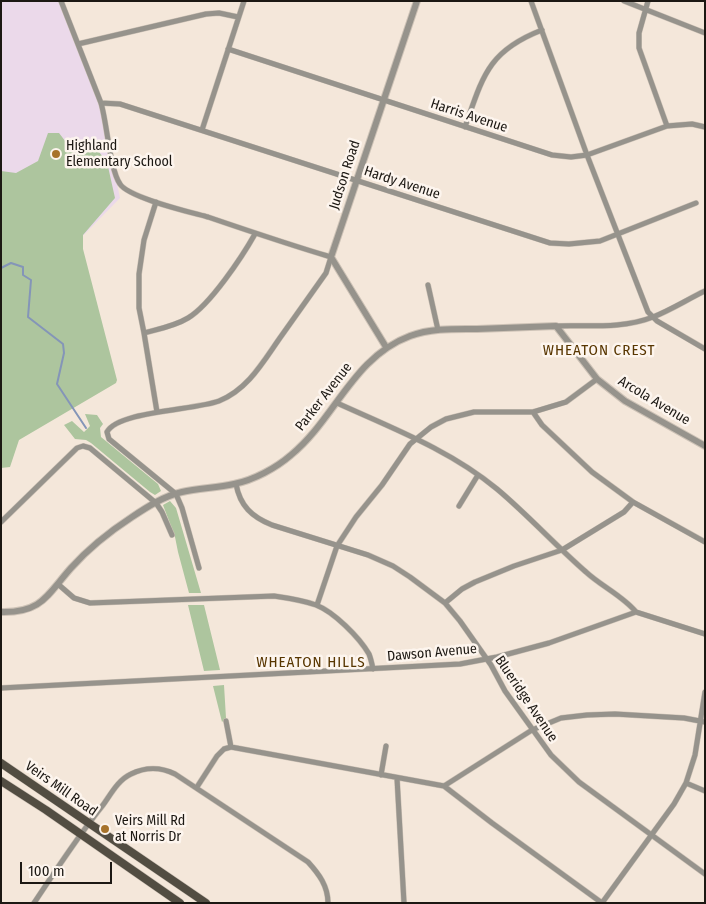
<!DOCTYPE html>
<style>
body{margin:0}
#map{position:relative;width:706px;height:904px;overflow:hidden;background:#f4e7da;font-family:"Fira Sans Condensed",sans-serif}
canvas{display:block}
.frame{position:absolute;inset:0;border:2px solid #1c1813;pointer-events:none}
.scale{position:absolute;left:20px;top:862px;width:92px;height:22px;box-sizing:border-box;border:2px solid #1c1813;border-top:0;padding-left:6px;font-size:15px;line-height:18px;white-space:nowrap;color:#1c1813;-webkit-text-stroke:4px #fdf5ee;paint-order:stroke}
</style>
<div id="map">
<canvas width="706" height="904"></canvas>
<div class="frame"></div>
<div class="scale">100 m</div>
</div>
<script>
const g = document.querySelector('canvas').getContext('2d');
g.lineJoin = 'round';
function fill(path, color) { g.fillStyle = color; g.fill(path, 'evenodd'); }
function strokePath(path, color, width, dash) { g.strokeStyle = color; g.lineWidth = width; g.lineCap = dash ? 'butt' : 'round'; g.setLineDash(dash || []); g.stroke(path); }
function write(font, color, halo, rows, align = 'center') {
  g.font = font + ' "Fira Sans Condensed",sans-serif'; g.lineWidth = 5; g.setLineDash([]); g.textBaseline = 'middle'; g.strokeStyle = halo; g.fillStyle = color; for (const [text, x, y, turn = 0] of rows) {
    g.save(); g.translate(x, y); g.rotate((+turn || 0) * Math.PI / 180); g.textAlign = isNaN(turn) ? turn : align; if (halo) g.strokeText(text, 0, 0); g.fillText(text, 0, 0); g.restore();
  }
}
fill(new Path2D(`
 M1,1h60l41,111 18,86 -47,48 -72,-49z`), '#ebd9ea');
fill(new Path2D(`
 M48,133h11l13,17 9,1 14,-4 12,15 8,36 -32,37v14l34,131 -1,3 -97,57 -9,27 -9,1v-297l15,2 22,-12z
 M85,414l12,1 6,9 -3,4 1,9 57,47 3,7 -6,4 -5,-3 -59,-49 -5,-3 -11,-1 -11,-14 8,-4 12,11 6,-6z
 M170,501l6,7 25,85h-12l-11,-41 -3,-15 -12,-32z
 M188,605h16l16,65 -16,1z
 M224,685l2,33 -4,4 -9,-36z`), '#adc59e');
strokePath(new Path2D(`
 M1,268l10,-5 12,4v8l8,5 -3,37 35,27 1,9 -7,31 29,44`), '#8495b8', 2);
const minor = new Path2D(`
 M61,1l40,102c6,20 9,67 19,81 9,14 70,28 88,33 41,14 82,28 123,40l-5,16c-14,20 -29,41 -44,62 -18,25 -33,54 -63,66 -23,9 -101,10 -112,31l2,7 67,55 6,14 17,60
 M531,1l56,154 61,157 9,9 48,28
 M624,1l81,32
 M648,1l-9,32v15l28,78
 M78,44l128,-30 13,-1 19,4
 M228,49l324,106 19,2 16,-2 80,-29 25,-2 13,3
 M101,103l19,1 430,139 19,1 31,-3 96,-38
 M465,127c18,-51 23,-76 77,-97
 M202,130l42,-129
 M156,202l-12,38 -5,34v34l5,25 13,79
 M428,285l10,45
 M556,326c31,-1 67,3 97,-9 18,-7 35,-18 52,-26
 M144,333c15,-4 31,-7 44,-15 22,-13 54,-61 67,-84
 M337,403c55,25 113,47 160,86 31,26 58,56 89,83 15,14 37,24 50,40
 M533,412l9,13 50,47 41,30 72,40
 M236,484c4,22 16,33 36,41l96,30 25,11 17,11 35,26 15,18 31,44 14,26 46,64 28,27 126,92
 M459,506l19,-31
 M1,522l76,-74 6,-2 7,2 66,55 6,9 10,23
 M59,585l15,13 16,5 184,-7c14,2 28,4 42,9 18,7 43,32 53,49 2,5 3,10 4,15
 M445,603l17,-14 13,-7 39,-16 48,-16 62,-38 9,-10
 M317,605l20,-59 19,-29 26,-32 28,-41 21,-17 15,-8 28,-7h59l33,-10 31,-23
 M1,688l459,-24 37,-7 52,-14 87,-31 69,22
 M226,721l5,26
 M381,775l5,-29
 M397,778l7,125
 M686,783l19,8
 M444,786l88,-56 29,-12 26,-3 28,-1 69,4 21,4
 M197,787l20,-31 7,-7 7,-2 213,39 48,37 110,80
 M34,903c22,-33 44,-67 69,-98 8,-11 15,-25 28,-31 14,-7 30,-7 44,0l133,88c11,12 20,24 20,41
 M602,903l72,-99 12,-21 9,-28 10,-63`);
const tertiary = new Path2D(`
 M386,347l-55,-90 86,-256
 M1,612c41,1 46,-17 70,-44 17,-19 38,-36 61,-51 15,-10 32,-21 50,-25 17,-4 35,-4 52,-8 20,-4 42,-16 57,-29 44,-36 62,-98 119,-119 21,-8 45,-7 67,-7 26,-1 53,-2 79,-3l41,53 28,22 80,45`);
const primary = new Path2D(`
 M1,763l205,140
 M1,781l45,29 134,93`);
strokePath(minor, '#cdc2b6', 6);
strokePath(tertiary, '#cdc2b6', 8);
strokePath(primary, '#cdc2b6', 9);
strokePath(minor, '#96938c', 5);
strokePath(tertiary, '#96938c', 6);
strokePath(primary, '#524d42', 8);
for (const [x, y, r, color] of [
 [56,154,5,"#a7732b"],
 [105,829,5,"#a7732b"]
]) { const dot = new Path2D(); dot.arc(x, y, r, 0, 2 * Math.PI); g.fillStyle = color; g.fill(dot); strokePath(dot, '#fdf5ee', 2); }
write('14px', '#1c1813', '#fdf5ee', [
 ["Harris Avenue",469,116,18],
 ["Judson Road",345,175,-72],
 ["Hardy Avenue",402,183,18],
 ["Parker Avenue",324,397,-52],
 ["Arcola Avenue",654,401,31],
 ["Dawson Avenue",432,653,-5],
 ["Blueridge Avenue",526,699,56],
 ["Veirs Mill Road",61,789,35]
]);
write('14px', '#1c1813', '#fdf5ee', [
 ["Highland",66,146],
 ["Elementary School",66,162],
 ["Veirs Mill Rd",115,821],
 ["at Norris Dr",115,837]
], 'left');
g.letterSpacing = '1px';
write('15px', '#583600', '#fdf5ee', [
 ["WHEATON CREST",599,351],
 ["WHEATON HILLS",311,663]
]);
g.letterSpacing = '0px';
</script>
